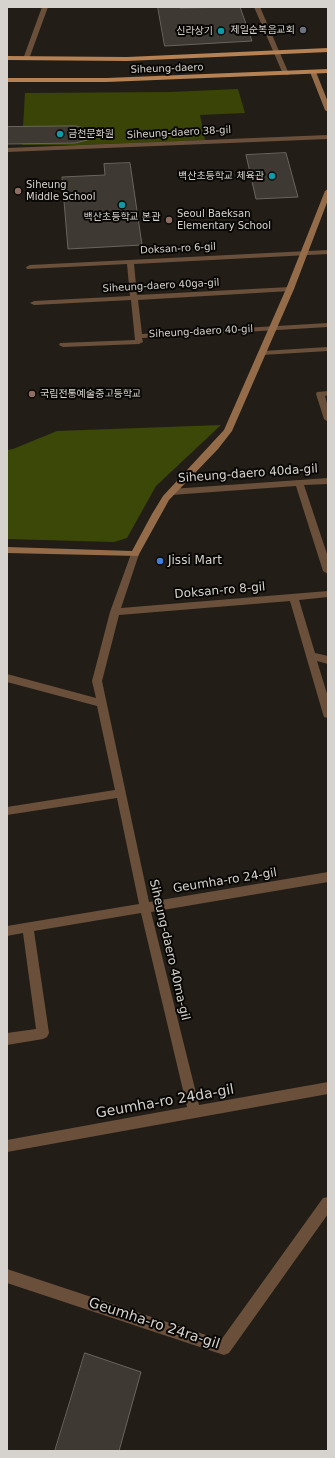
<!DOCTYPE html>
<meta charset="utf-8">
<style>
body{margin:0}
#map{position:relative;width:335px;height:1458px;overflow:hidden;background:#221e17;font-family:"DejaVu Sans",sans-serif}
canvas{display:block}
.frame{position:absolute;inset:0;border:8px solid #d6d3ce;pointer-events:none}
</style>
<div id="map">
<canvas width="335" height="1458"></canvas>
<div class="frame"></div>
</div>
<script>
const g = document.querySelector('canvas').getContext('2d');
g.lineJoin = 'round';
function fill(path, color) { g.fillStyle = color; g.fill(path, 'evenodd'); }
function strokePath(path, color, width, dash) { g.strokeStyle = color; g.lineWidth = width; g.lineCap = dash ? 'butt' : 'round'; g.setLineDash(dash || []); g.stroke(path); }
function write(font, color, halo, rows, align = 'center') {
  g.font = font + ' "DejaVu Sans","Noto Sans KR",sans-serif'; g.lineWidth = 4; g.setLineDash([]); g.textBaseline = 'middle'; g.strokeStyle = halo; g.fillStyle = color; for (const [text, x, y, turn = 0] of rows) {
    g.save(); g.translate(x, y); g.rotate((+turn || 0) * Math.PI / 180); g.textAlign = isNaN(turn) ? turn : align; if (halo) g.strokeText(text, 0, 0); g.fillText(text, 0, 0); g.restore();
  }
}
fill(new Path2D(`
 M238,89l7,24 -45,2 5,25 -125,5h-58l3,-52 145,-1z`), '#394406');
fill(new Path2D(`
 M221,425l-65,61 -29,52 -13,4 -107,-3v-89l6,-1 44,-18z`), '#3c4807');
const building = new Path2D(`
 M158,7h22v1l60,-1 12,34 -87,5z
 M76,126l31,9 -32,8 -68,1v-17z
 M286,153l12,44 -42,2 -10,-44z
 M130,163l12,82 -74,4 -6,-72 43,-2 -1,-11z
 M85,1353l56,19 -22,79h-64z`);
fill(building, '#3e3932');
strokePath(building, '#69655d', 1);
fill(new Path2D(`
 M42,7h6l-19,52 -5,1 -1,-1z
 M254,7h6l29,67 -1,1 -5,-1z
 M328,135v4l-321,13v-4z
 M328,250v4l-194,10 3,31 153,-8 4,2 -4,2 -152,9 4,34 186,-11v4l-186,11 1,4 -4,2 -76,3 -4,-2 1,-2 75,-3 -4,-40 -97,5 -4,-2 4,-2 96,-5 -3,-32 -100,5 -1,-2 4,-2z
 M328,347v4l-66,4 -4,-2 4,-2z
 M328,391v4l-3,1 3,11v15l-4,-3 -8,-25 1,-2z
 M328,478v6l-24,1 24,72v17l-5,-3 -27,-85 -125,9 -4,-3 4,-3z
 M135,551l4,3 -18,54 207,-17v6l-29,3 16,53 13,3v8l-11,-3 11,36v21l-4,-1 -1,-3 -33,-113 -171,14 -17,66 47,221 179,-30v10l-177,30 48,193 129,-23v12l-321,58v-12l180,-33 -46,-194 -107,18 15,102 -2,4 -4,2 -36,6v-12l29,-4 -13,-96 -16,3v-10l132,-22 -22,-106 -110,17v-8l108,-17 -18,-84 -90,-24v-8l89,24 -4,-17 18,-69 21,-58z
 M328,1197v17l-99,139 -5,2 -217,-72v-14l214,71 102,-142z`), '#6a503b');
fill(new Path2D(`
 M313,70l3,2 12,30v10l-3,-2 -15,-38z
 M328,189v11l-34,89 -62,142 -14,18 -49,51 -31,56 -131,-3v-6l125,4 20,-37 11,-18 61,-66 62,-141 39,-98z`), '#956c49');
fill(new Path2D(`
 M328,48v4l-201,9 -120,-1v-4l120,1z
 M328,69v4l-221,9h-100v-4h100z`), '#b68153');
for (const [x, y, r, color] of [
 [303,30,4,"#6b7280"],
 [221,31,4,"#0f9aa8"],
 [60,134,4,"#0f9aa8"],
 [272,176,4,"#0f9aa8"],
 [18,191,4,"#8d6e63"],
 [122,205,4,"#0f9aa8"],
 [169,220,4,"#8d6e63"],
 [32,394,4,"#8d6e63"],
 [160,561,4,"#3f7fe0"]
]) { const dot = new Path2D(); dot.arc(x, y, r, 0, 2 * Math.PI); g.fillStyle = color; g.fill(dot); strokePath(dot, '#0a0806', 1.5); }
write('10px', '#d6d3ce', '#0a0806', [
 ["제일순복음교회",295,30,"right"],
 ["신라상기",213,31,"right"],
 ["금천문화원",68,134],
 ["백산초등학교 체육관",264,176,"right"],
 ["Siheung",26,185],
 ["Middle School",26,197],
 ["Seoul Baeksan",177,214],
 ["Elementary School",177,226],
 ["백산초등학교 본관",122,217,"center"],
 ["국립전통예술중고등학교",40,394]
], 'left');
write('10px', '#d6d3ce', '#0a0806', [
 ["Siheung-daero",167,69,-2],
 ["Siheung-daero 38-gil",179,133,-3],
 ["Doksan-ro 6-gil",178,249,-3],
 ["Siheung-daero 40ga-gil",161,286,-3],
 ["Siheung-daero 40-gil",201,332,-3]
]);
write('12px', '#d6d3ce', '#0a0806', [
 ["Siheung-daero 40da-gil",248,474,-4],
 ["Doksan-ro 8-gil",220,591,-5],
 ["Geumha-ro 24-gil",225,881,-9],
 ["Siheung-daero 40ma-gil",169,950,77]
]);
write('12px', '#d6d3ce', '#0a0806', [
 ["Jissi Mart",168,561]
], 'left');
write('14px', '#d6d3ce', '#0a0806', [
 ["Geumha-ro 24da-gil",165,1102,-10],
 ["Geumha-ro 24ra-gil",154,1324,18]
]);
</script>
